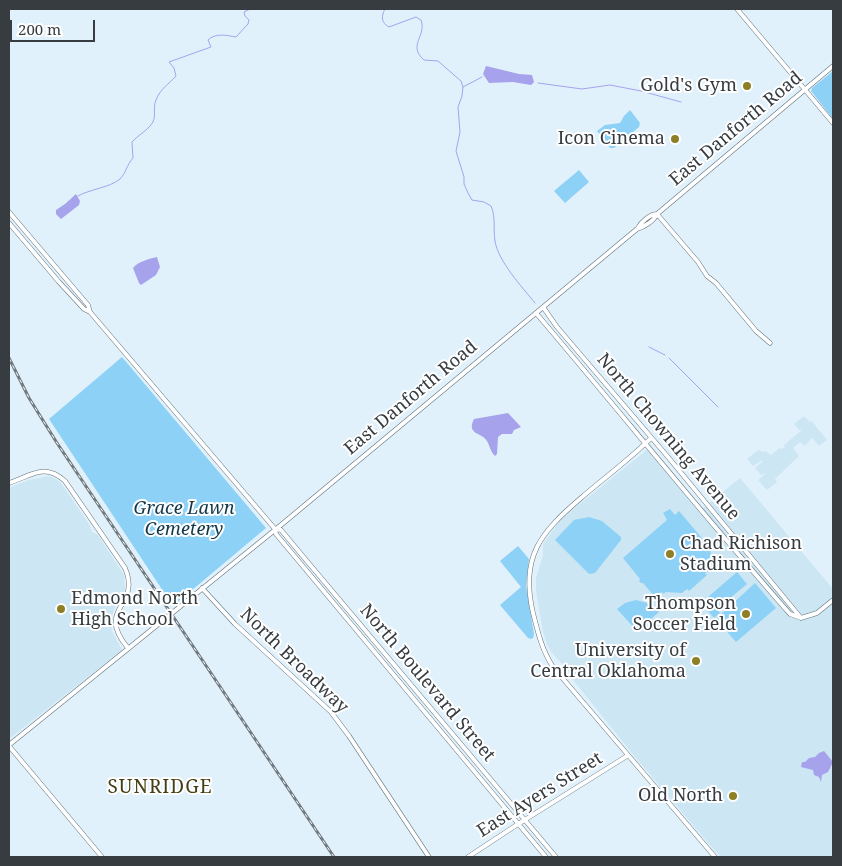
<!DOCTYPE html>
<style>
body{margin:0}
#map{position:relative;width:842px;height:866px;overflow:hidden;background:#e0f1fb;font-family:"Noto Serif",serif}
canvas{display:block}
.frame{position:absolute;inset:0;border:10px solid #363c40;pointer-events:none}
.scale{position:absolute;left:10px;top:20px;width:85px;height:22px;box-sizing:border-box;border:2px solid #363c40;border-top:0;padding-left:6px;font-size:15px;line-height:18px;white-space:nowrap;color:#363c40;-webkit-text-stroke:4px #fff;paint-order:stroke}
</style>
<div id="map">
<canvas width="842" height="866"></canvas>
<div class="frame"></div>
<div class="scale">200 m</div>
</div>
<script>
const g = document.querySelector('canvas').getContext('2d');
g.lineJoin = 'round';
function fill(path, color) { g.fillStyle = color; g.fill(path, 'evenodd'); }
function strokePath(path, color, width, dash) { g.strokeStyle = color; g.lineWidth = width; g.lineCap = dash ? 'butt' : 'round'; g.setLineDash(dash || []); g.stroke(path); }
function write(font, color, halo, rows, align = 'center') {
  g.font = font + ' "Noto Serif",serif'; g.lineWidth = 4; g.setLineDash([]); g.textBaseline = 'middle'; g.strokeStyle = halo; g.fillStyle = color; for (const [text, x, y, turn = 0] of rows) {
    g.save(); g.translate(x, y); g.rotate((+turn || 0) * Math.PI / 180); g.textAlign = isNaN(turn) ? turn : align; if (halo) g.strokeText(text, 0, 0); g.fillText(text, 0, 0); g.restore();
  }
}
fill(new Path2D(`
 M804,416l6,6 2,-1 7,9 -1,1h2l7,9 -8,6 -7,-8 -7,8 -5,-4 -7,6 6,8 -24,23 2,3 -10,8 -9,-10 8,-7 -5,2 -6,-7 7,-6v-2l-9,6 -6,-7 11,-9 6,2 1,-1 6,4 6,-5 3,-2 1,1 4,-2 -1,-2 18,-15h-3l-5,-6z
 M648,449l51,62 41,-33 93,111v268h-113l-85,-100 -61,-76 -6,-11 -17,-18 -4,-8 -4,-12 -7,-41v-13l7,-23v-11l14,-20 9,-9z
 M49,476l7,3 5,4 28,41 3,8 6,3 26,40 1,15 -10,17 -4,12 1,12 10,19 -113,89v-251l20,-8z`), '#cde6f4');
fill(new Path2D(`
 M833,71v48l-22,-28 1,-3z
 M630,110l10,13 -1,4 -25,21h-4l-13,-17 8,-6 15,-2 4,-7z
 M579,170l10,12 -24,21 -11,-12z
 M122,357l144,171 -93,78 -124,-187z
 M670,509l5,6 4,-4 33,39 -2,2 5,5 -4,3 -2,11 -4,2 2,2 -18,16 -2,-2 -5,4 -16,-1 -3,2 -1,-2 -7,5 -12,-14h-2l-2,-2 1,-2 -17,-21 44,-38 -4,-7z
 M589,517l13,4 19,16v3l-26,33 -6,1 -34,-34 19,-20z
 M518,546l11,13 -3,26 8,49 -1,4 -2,1 -3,-1 -28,-33 21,-18 -21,-26z
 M737,572l10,12 -30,25 3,4 -6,5 -10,-12 7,-5 -3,-4z
 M755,583l21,25 -40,34 -20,-23z
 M636,600l11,3 12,9 -21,18h-2l-19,-21 8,-6z`), '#8dd1f7');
fill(new Path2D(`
 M486,66l33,8 13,1 2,7 -3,3 -18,-3 -24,1 -6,-9z
 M76,194l4,7 -1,4 -18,14 -5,-5v-4l9,-6z
 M157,257l3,10 -4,8 -15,10 -2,-2 -6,-15c6,-7 16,-9 24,-11z
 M508,413l13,14 -7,3 -2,4h-10l-4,3 -1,17 -2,2c-5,-5 -5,-10 -8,-15 -5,-9 -21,-6 -13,-22z
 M824,751l9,11 -5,10 -6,3 -1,7 -2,-5 -5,-2 -1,-5 -12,-3 1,-5h3l4,-4 6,-1 4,-4z`), '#a6a2ec');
strokePath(new Path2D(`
 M385,9c-4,7 -4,14 4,18l27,-10 5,3c6,16 -14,25 3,40l14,1 23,20 2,6 -1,9 -4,11 2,25 -4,19 8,26v7l4,9 4,7 12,2 7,4c5,11 2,23 4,35 3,20 27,46 40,62
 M538,83l44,6 28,-4 31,6 40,11
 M463,87l19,-10
 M78,196c12,-7 31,-8 42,-17 6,-6 6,-13 13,-21l-1,-16c5,-6 13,-10 18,-16 8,-8 2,-17 6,-26 4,-11 13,-16 20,-24l-2,-8 -5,-6 42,-15 -3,-7c7,-7 18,-5 28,-3l12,-13 1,-4 -4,-4 -1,-4 6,-3
 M649,347l16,8
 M669,358l49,49`), '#a6a2ec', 1);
const secondary = new Path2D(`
 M737,9l96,114
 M9,212l79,93 2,7 185,217 1,5 270,323
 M657,214l41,48 9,14 9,7 40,48 14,12
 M9,223l50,59 25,27 6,3
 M638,228c3,-6 12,-14 19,-14
 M543,307l14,20 111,130 133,161
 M536,313c85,100 167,202 254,301l11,4
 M651,438c-22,22 -47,40 -70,60 -41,35 -61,59 -48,115 5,20 9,37 20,54l162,190
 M9,483c22,-7 35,-21 56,-2l60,87c17,39 -31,39 3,80
 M275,529l6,1 25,30 250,297
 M202,588l33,36 96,88 18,24 80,121
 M801,618l16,-5 16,-13
 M9,745l272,-220 356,-296c7,-2 17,-8 20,-15l176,-148
 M9,746l93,111
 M468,857l47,-31 112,-70`);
strokePath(secondary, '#62717a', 5);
strokePath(secondary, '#fff', 4);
const rail = new Path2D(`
 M9,358l20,40 28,45 277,414`);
strokePath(rail, '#6f797f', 3);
strokePath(rail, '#fff', 1, [4]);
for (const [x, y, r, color] of [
 [747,86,5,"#8c7f25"],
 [675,139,5,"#8c7f25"],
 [670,554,5,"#8c7f25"],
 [61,609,5,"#8c7f25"],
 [746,614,5,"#8c7f25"],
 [696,661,5,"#8c7f25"],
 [733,796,5,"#8c7f25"]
]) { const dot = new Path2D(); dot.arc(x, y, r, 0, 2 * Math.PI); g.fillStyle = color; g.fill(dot); strokePath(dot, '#fff', 2); }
write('18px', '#363c40', '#fff', [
 ["Gold's Gym",737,86],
 ["Icon Cinema",665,139],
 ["Chad Richison",680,544,"left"],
 ["Stadium",680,565,"left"],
 ["Edmond North",71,599,"left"],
 ["High School",71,620,"left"],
 ["Thompson",736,604],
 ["Soccer Field",736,625],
 ["University of",686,651],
 ["Central Oklahoma",686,672],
 ["Old North",723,796]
], 'right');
write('18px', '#363c40', '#fff', [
 ["East Danforth Road",736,129,-40],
 ["East Danforth Road",411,398,-40],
 ["North Chowning Avenue",668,437,50],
 ["North Broadway",294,661,44],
 ["North Boulevard Street",427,683,50],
 ["East Ayers Street",540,795,-32]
]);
write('italic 18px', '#11384b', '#fff', [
 ["Grace Lawn",184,509],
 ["Cemetery",184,530]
]);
g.letterSpacing = '1px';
write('19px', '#453f16', '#fff', [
 ["SUNRIDGE",160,788]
]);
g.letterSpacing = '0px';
</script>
